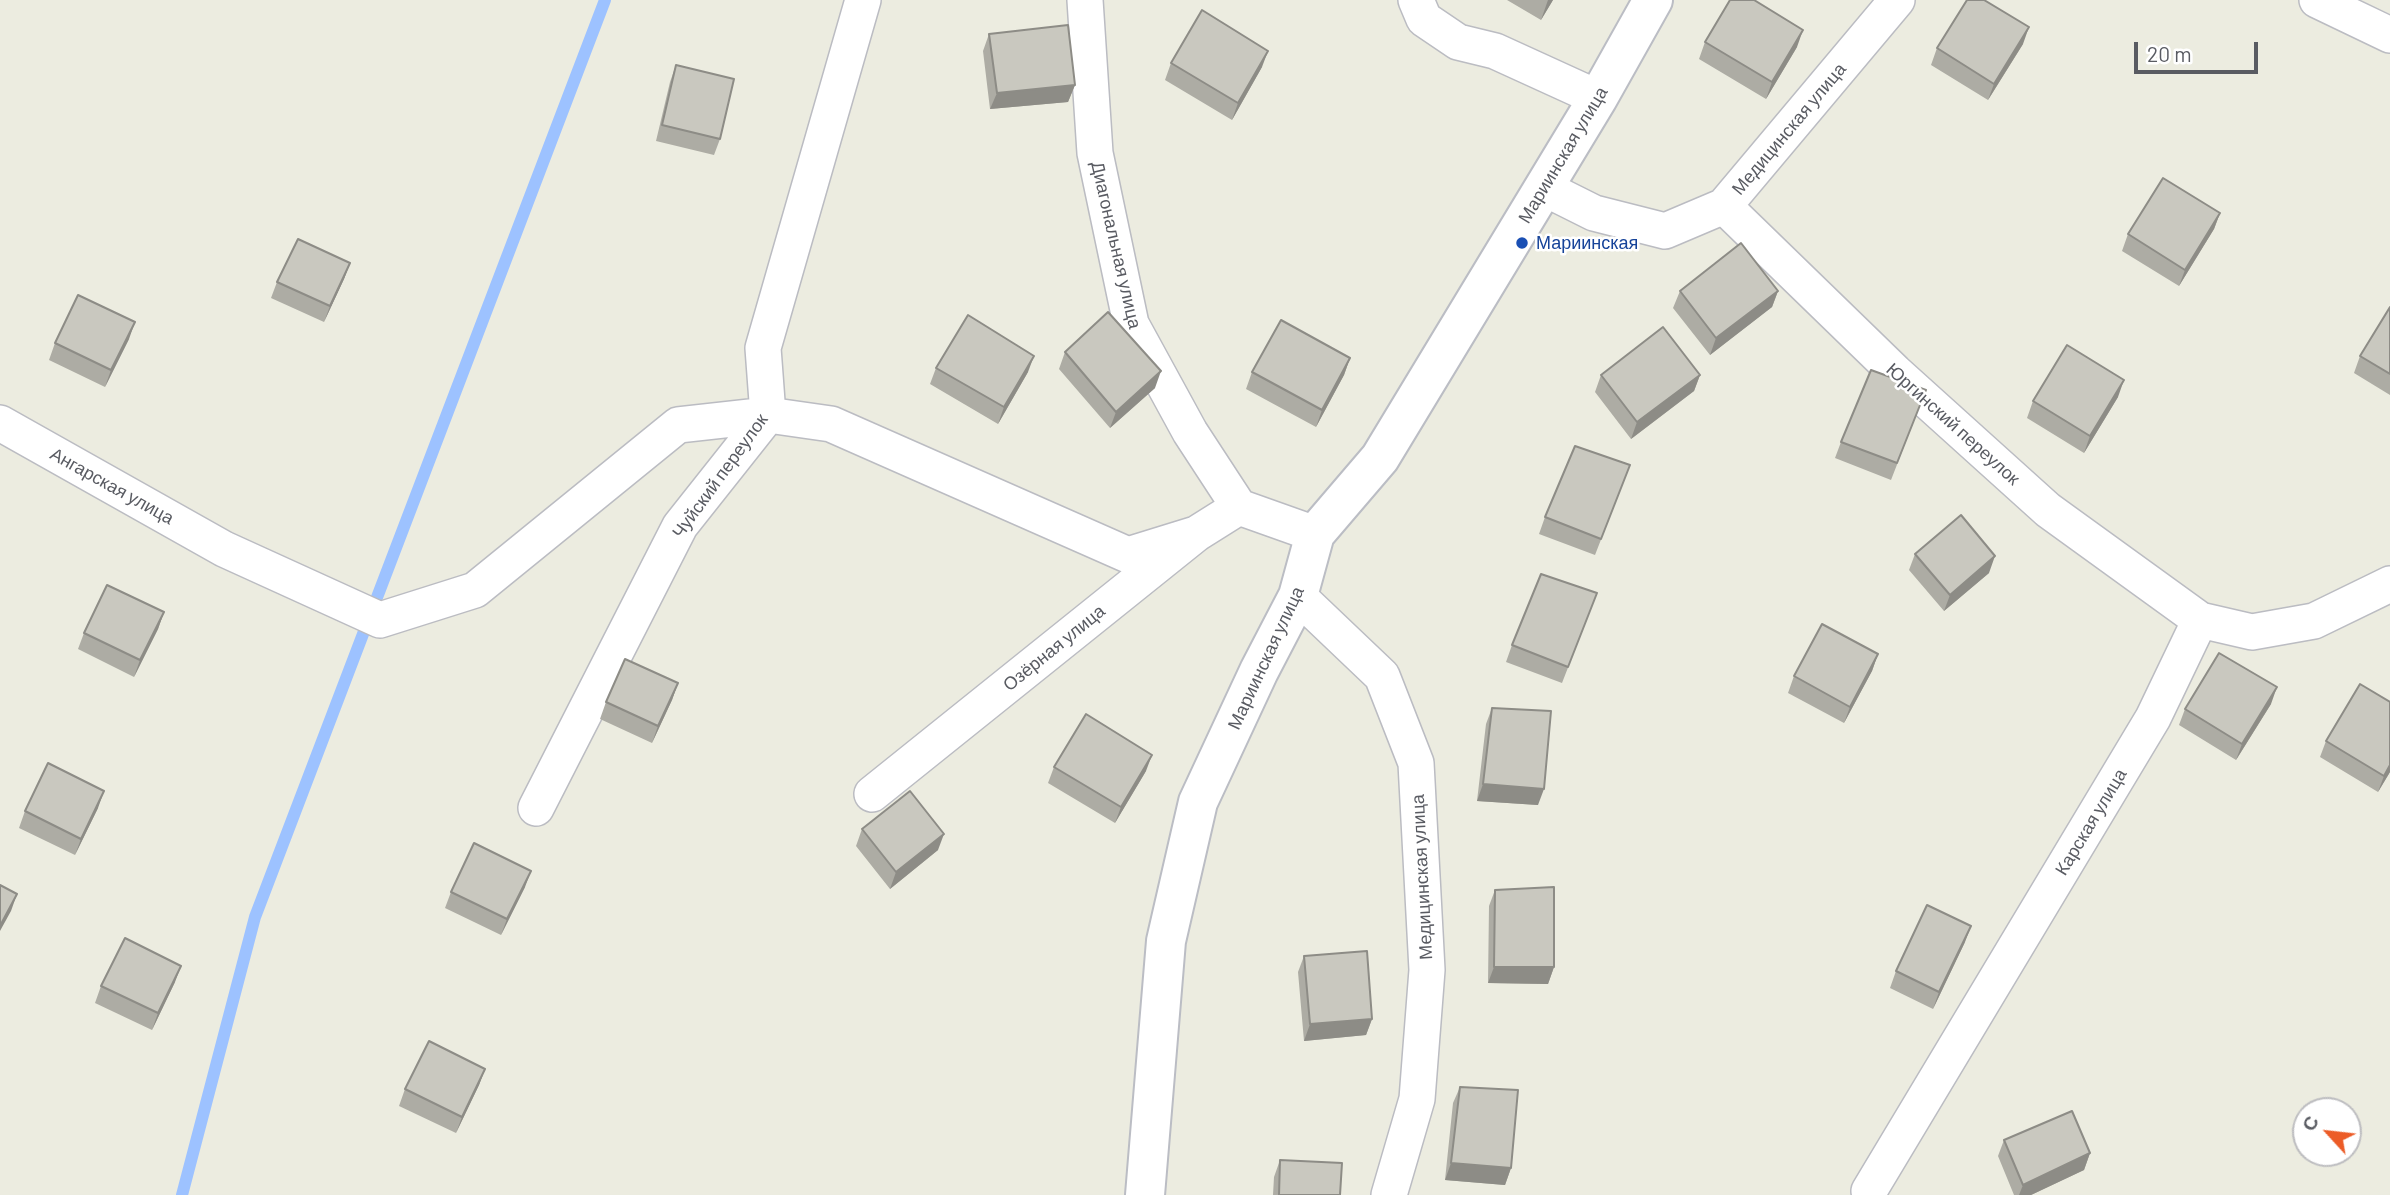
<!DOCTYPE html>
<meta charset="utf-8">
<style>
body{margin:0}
#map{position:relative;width:2390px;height:1195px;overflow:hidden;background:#ecece0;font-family:Barlow,sans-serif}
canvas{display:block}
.north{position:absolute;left:2292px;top:1097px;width:70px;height:70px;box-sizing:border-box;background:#fff;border:2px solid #bdbdc0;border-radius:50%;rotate:297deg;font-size:19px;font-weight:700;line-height:28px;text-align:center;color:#595b62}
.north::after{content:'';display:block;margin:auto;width:24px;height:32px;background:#ec5c27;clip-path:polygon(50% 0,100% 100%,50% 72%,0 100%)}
.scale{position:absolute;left:2134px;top:42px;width:124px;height:32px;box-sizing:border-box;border:4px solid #595b62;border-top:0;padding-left:9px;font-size:21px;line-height:24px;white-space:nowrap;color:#595b62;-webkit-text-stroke:5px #fff;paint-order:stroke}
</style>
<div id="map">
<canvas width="2390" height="1195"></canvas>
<div class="north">С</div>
<div class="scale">20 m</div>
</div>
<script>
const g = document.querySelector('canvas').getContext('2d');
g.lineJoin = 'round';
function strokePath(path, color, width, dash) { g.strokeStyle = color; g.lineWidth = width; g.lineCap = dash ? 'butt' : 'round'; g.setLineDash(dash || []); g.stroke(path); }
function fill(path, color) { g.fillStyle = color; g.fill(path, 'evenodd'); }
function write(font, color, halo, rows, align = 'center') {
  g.font = font + ' Barlow,sans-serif'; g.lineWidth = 5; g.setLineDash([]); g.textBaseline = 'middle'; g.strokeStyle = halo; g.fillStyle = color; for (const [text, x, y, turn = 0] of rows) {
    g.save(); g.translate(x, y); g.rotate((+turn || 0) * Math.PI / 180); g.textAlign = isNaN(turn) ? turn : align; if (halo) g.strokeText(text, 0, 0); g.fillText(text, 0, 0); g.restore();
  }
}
strokePath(new Path2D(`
 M182,1195l73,-278 350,-917`), '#9dc2ff', 12);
const minor = new Path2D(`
 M1085,0l10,153 36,171 59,108 49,75 76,27
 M1416,0l8,19 34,23 37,9 103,47
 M2317,0l73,35
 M1544,188l50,25 71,18 59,-25 173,-206
 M1724,206l171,166 153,138 152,110 52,12 62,-11 76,-37
 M0,423l224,126 156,71 95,-30 203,-165 90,-10 63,9 297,131 68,-21
 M1298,596l84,80 34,87 11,207 -10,129 -28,96
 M872,794l324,-260 43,-27
 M536,808l144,-282 88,-111 -5,-67 100,-348
 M1869,1191l284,-473 47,-98`);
const secondary = new Path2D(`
 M1145,1195l21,-254 32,-139 61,-131 39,-75 17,-62 65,-76 218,-360 55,-98`);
strokePath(minor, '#bbbcc2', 38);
strokePath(secondary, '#bbbdc4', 42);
strokePath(minor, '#fff', 35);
strokePath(secondary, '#fff', 38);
fill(new Path2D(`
 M1507,0h46l-12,20z
 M989,34l86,51 -7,17 -78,7 -7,-58z
 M1705,42l92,5 -31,52 -67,-40z
 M2023,44l-35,56 -57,-35 6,-17z
 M1171,63l91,4 -30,53 -67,-40z
 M676,65l44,74 -6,16 -58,-14 14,-59z
 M2220,213l-6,16 -35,57 -57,-35 6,-17z
 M350,263l-6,16 -20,43 -53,-24 6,-16z
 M1680,291h98l-6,16 -62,48 -37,-47z
 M2390,307v88l-36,-22 6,-17z
 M129,339l-24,48 -56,-27 6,-17z
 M1065,352l90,36 -45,40 -51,-59z
 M1350,358l-6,17 -28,52 -70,-38 6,-17z
 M936,368l92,4 -30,52 -68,-40z
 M1601,375h99l-6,16 -63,48 -36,-47z
 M1926,390l-35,90 -56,-22 6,-16z
 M2118,397l-34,56 -57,-35 6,-17z
 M1630,465l-35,90 -56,-21 6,-17z
 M1915,554l74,19 -45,38 -35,-41z
 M1597,593l-35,90 -56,-21 6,-17z
 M164,612l-6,17 -24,48 -56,-28 6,-16z
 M1878,654l-6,17 -28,52 -56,-30 6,-17z
 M678,683l-6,17 -20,43 -52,-24 6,-17z
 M2271,704l-35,56 -57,-35 6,-16z
 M1492,708l46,97 -61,-4 9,-77z
 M2326,741l64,31 -12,20 -58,-35z
 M1054,767l92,4 -31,52 -67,-40z
 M98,808l-23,47 -56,-27 6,-17z
 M862,829l76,21 -48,39 -34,-43z
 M525,887l-24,48 -56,-27 6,-16z
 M1495,890l59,77 -6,17 -60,-1 1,-77z
 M1965,942l-32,67 -43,-21 6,-17z
 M1304,956l68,63 -6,16 -62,6 -6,-69z
 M175,982l-23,48 -57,-27 6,-17z
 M485,1069l-6,16 -23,48 -57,-27 6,-17z
 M1460,1087l51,81 -6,17 -60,-5 8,-77z
 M2004,1140l86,13 -6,17 -53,25h-17l-16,-39z
 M1280,1160l60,35h-67l1,-18z`), '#adaca4');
fill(new Path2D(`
 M1548,0h5l-12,20z
 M2029,27l-6,17 -35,56 6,-16z
 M1803,30l-6,17 -31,52 6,-17z
 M1268,51l-6,16 -30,53 6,-17z
 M1075,85l-7,17 -78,7 7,-16z
 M2220,213l-6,16 -35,57 6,-16z
 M350,263l-6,16 -20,43 6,-16z
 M1778,291l-6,16 -62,48 6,-17z
 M135,322l-6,17 -24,48 6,-17z
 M1034,356l-6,16 -30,52 6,-17z
 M1350,358l-6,17 -28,52 6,-17z
 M1161,371l-6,17 -45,40 6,-16z
 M1700,375l-6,16 -63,48 6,-17z
 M2124,380l-6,17 -34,56 6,-17z
 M1995,556l-6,17 -45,38 6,-16z
 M164,612l-6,17 -24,48 6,-17z
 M1878,654l-6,17 -28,52 6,-16z
 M678,683l-6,17 -20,43 6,-17z
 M2277,687l-6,17 -35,56 6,-16z
 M1152,755l-6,16 -31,52 6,-16z
 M2390,765v7l-12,20 6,-16z
 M1483,784l61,5 -6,16 -61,-4z
 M104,791l-6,17 -23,47 6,-16z
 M944,834l-6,16 -48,39 6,-17z
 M531,871l-6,16 -24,48 6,-16z
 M17,894l-6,17 -11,20v-5z
 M1971,926l-6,16 -32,67 6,-17z
 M181,966l-6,16 -23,48 6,-17z
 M1494,967h60l-6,17 -60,-1z
 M1372,1019l-6,16 -62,6 6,-17z
 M485,1069l-6,16 -23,48 6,-16z
 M2090,1153l-6,17 -53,25h-12l4,-10z
 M1451,1163l60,5 -6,17 -60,-5z`), '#8d8c86');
const building = new Path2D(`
 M1730,0h24l49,30 -31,52 -67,-40z
 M1967,0h17l45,27 -35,57 -57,-36z
 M1202,10l66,41 -30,52 -67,-40z
 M1068,25l7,60 -78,8 -8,-59z
 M676,65l58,14 -14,60 -58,-14z
 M2163,178l57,35 -35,57 -57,-36z
 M298,239l52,24 -20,43 -53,-24z
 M1741,243l37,48 -62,47 -36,-47z
 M78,295l57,27 -24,48 -56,-27z
 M2390,307v67l-30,-18z
 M1108,312l53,59 -45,41 -51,-60z
 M968,315l66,41 -30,51 -68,-39z
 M1281,320l69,38 -28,52 -70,-38z
 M1663,327l37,48 -63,47 -36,-47z
 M2067,345l57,35 -34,56 -57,-35z
 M1871,370l55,20 -29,73 -56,-21z
 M1575,446l55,19 -29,74 -56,-22z
 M1961,515l34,41 -45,39 -35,-41z
 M1541,574l56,19 -29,74 -56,-22z
 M107,585l57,27 -24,48 -56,-27z
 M1822,624l56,30 -28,53 -56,-31z
 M2219,653l58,34 -35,57 -57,-35z
 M625,659l53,24 -20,43 -52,-24z
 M2360,684l30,18v63l-6,11 -58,-35z
 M1492,708l59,3 -7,78 -61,-5z
 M1086,714l66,41 -31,52 -67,-40z
 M48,763l56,28 -23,48 -56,-28z
 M910,791l34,43 -48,38 -34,-43z
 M474,843l57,28 -24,48 -56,-27z
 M0,885l17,9 -17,32z
 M1554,887v80h-60l1,-77z
 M1927,905l44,21 -32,66 -43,-21z
 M125,938l56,28 -23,47 -57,-27z
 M1367,951l5,68 -62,5 -6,-68z
 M429,1041l56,28 -23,48 -57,-28z
 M1460,1087l58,3 -7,78 -60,-5z
 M2072,1111l18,42 -67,32 -19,-45z
 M1280,1160l62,3 -2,32h-61z`);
fill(building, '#c9c8bf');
strokePath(building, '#8d8c86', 2);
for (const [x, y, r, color] of [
 [1522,243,7,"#1a4fb4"]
]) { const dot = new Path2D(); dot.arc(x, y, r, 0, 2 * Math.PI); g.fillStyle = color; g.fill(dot); strokePath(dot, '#fff', 2.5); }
write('18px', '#595b62', '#fff', [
 ["Медицинская улица",1789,129,-50],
 ["Мариинская улица",1563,155,-59],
 ["Диагональная улица",1116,245,77],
 ["Юргинский переулок",1953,424,42],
 ["Чуйский переулок",720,476,-54],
 ["Ангарская улица",112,486,29],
 ["Озёрная улица",1054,648,-39],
 ["Мариинская улица",1266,658,-65],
 ["Карская улица",2091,822,-59],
 ["Медицинская улица",1422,877,-93]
]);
write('18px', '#164399', '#fff', [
 ["Мариинская",1536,243]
], 'left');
</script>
